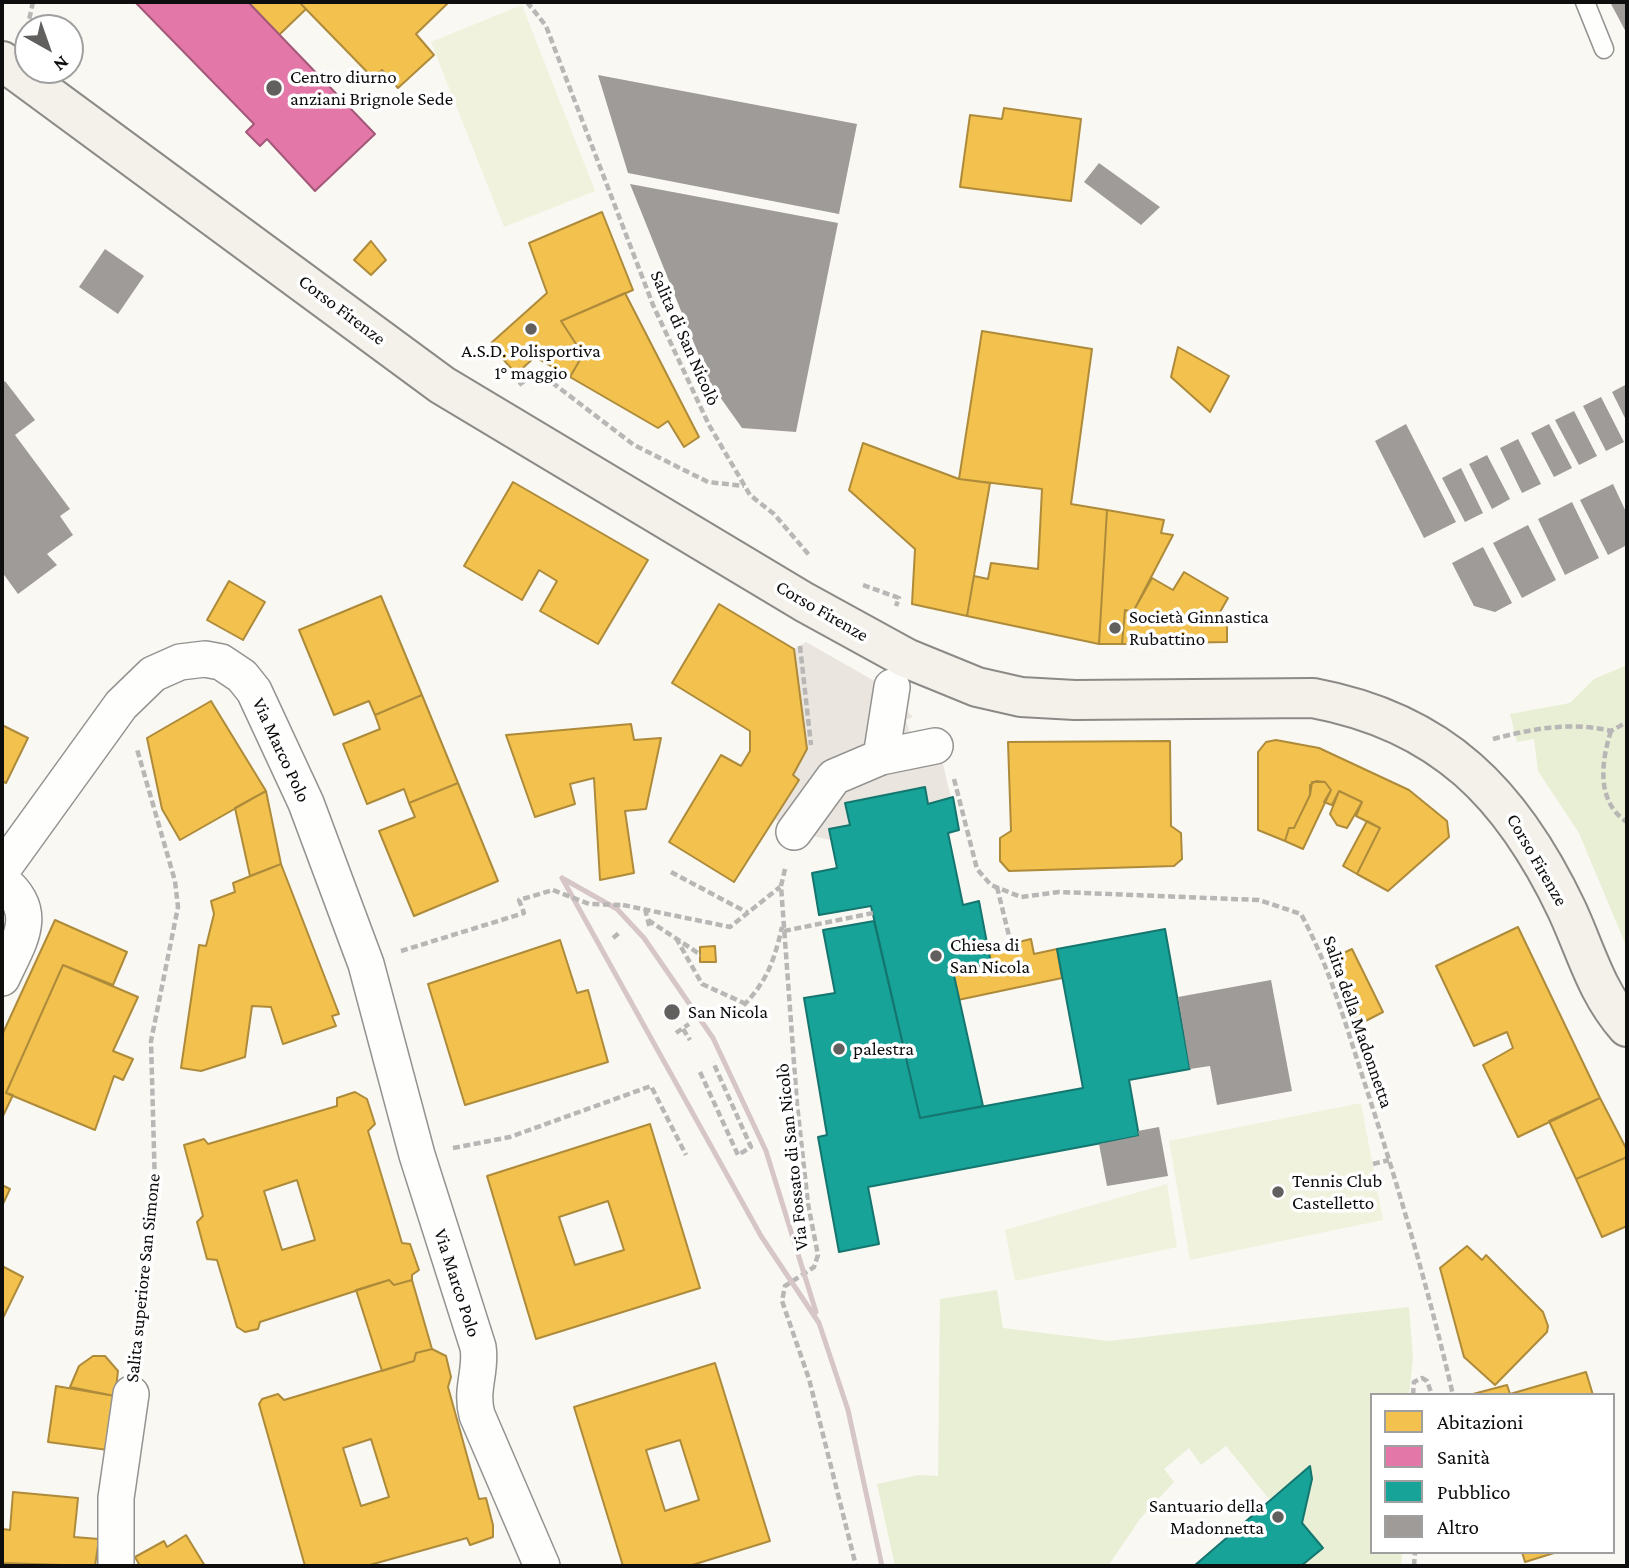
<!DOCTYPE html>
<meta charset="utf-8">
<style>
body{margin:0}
#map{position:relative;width:1629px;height:1568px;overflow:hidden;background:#faf8f2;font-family:"Crimson Pro",serif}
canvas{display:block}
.frame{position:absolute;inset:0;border:4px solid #0e0e0e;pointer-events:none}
.legend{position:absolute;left:1370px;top:1393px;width:245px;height:161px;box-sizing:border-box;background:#fff;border:2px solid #9f9f9f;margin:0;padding:9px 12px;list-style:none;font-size:21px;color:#0e0e0e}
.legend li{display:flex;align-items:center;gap:14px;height:35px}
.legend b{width:35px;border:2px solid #9f9f9f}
.north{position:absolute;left:14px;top:14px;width:70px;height:70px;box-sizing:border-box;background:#fff;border:2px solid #9f9f9f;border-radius:50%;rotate:140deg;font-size:19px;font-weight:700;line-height:28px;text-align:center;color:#0e0e0e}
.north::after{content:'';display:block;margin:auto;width:24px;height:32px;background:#61605e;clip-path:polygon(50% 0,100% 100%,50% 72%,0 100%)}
</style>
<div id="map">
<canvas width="1629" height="1568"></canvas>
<div class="frame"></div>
<ul class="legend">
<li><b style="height:19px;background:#f2c14e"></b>Abitazioni</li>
<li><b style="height:19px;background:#e377a8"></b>Sanità</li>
<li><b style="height:19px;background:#17a398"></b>Pubblico</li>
<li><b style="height:19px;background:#9e9b98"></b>Altro</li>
</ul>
<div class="north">N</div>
</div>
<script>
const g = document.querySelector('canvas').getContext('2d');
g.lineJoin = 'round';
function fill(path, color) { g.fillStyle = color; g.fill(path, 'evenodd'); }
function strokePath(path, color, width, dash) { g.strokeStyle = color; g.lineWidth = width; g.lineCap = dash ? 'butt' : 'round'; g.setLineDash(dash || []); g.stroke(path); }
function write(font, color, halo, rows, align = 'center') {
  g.font = font + ' "Crimson Pro",serif'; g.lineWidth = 7; g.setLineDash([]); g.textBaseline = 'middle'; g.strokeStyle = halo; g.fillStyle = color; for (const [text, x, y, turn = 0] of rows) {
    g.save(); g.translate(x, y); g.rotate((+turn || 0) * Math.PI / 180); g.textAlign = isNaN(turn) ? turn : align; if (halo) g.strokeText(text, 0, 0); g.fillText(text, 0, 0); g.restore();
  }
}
fill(new Path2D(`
 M1627,665v283l-48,-115 -41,-62 -4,-32 -17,3 -7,-28 60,-11 24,-24z
 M997,1290l6,38 106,13 300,-34 4,51 -4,37h-37v157h30l-1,14h-100l22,-18 -21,-25 10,-44 -2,-12 -41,32 -43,-53 -25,19 -12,-17 -25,21 10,13 -34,37 -32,47h-213l-18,-82 42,-9 19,1 2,-177z`), '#e8efd4');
fill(new Path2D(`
 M522,5l73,186 -91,36 -73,-185z
 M1361,1103l22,117 -193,40 -21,-119z
 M1167,1184l10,63 -162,34 -10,-51z`), '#f0f2dd');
fill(new Path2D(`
 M806,642l72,41 35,34 -7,3 4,13 27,5 14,60 -23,6 -4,-17 -78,15 4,23 -21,4 2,11 -37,-8 -21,-14 26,-38 -6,-5 14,-26 -13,-100z`), '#eae6df');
const homes = new Path2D(`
 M248,2h51l7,7 -27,26z
 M299,2h150l-33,32 18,21 -36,33 -16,-18 -9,8z
 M1004,108l77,11 -10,82 -111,-14 10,-72 32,4z
 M602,212l31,78 -72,31 19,29 1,8 -11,19 -35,-20 -19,17 -26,-30 57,-51 -18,-50z
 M371,241l15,19 -15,15 -17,-15z
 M625,293l74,144 -15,10 -16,-26 -10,7 -88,-51 11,-19 -1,-8 -19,-29z
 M982,331l110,18 -21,155 36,6 -8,134 -132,-28 7,-40 14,3 3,-16 47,6 4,-80 -83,-10z
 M1178,347l51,29 -19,36 -39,-35z
 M863,443l96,36 31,4 -23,133 -55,-12 3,-55 -66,-59z
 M513,482l135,78 -50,84 -58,-33 17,-30 -18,-11 -17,30 -58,-34z
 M1107,510l57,10 -3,13 12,2 -40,77 -8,-2 -3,34h-23z
 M1184,572l44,26 -12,21 11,6v17l-105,2 3,-34 8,2 19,-34 21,12z
 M229,581l36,21 -22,38 -36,-20z
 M381,596l41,99 -47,20 -6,-14 -35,14 -35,-85z
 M719,604l75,45 13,100 -14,26 6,5 -65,102 -65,-40 52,-87 20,11 9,-15v-20l-78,-48z
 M422,695l36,88 -49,20 -5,-14 -37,15 -24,-60 37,-15 -5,-14z
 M211,701l55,90 -86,49 -18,-31 -15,-71z
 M631,724l3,16 27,-2 -15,71 -21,2 9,62 -34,7 -6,-102 -24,6 5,20 -40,13 -29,-82z
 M2,725l26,13 -22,45 -4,-2z
 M1276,740l43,8 90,42 38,31 2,16 -61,54 -31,-17 23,-46 -24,-12 6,-14 -23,-11 -7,14 -8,-3 7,-12 -6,-8 -9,-1 -6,4v10l-16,33h-5l-4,13 -27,-11v-78l8,-10z
 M1170,741l1,85 10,7 1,26 -8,7 -165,5 -9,-10v-23l11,-7 -3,-89z
 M1312,782h13l6,8 -28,59 -18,-8 4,-13h5l16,-33z
 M458,783l40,98 -84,35 -35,-85 36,-14 -6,-14z
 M266,791l15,73 -31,12 -15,-68z
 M1339,791l23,11 -15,26 -10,-3 -7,-11z
 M1367,821l13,7 -23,46 -14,-8z
 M281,864l58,150 -7,2 4,10 -53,18 -12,-37 -19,-1 -7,51 -44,14 -20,-3 18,-123 7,1 8,-32 -3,-13 24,-9 -2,-9z
 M55,920l72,32 -14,33 -50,-20 -57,128 7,2 -11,23v-83z
 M1518,927l82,171 -82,39 -35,-72 30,-17 -6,-16 -33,14 -38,-80z
 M1031,939l3,15 23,-5 5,29 -104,22 -5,-29 38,-7 -2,-15z
 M560,940l17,53 11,-3 20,72 -143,43 -37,-121z
 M715,946l1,16h-16v-15z
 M1352,949l31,63 -29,15 -25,-67z
 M63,965l75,32 -25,54 20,8 -10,21 -9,-4 -19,54 -89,-37z
 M355,1092l12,7 8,25 -7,7 34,112 8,1 9,26 -7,5v5l-18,5 -5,-5 -129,42 -2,7 -13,3 -8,-5 -20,-67 -10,-1 -10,-37 6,-6 -19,-71 20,-6 4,5 129,-38v-8zM297,1180l18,60 -33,10 -18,-59z
 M1600,1098l27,52v7l-51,22 -27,-58z
 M650,1124l50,164 -164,51 -49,-163zM608,1201l16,49 -49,15 -16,-48z
 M1627,1157v69l-25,11 -26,-58z
 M2,1185l8,4 -8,17z
 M1467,1246l15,14 4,-5 57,57 5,14 -1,6 -52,53 -31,-28 -24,-89z
 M2,1266l21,11 -21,43z
 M389,1280l5,5 18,-5 20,69 -16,4 -2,8 -32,10 -26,-81z
 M432,1349l14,7 5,21 -3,10 31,112 7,-1 7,27v12l-23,8 -3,-7 -101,28h-61l-46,-162 3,-5 16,-5 6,6 130,-39 2,-8zM371,1439l18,58 -28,9 -18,-58z
 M93,1356h12l13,15 -3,25 -45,-9 9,-21z
 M715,1363l55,178 -81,25h-66l-49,-159zM680,1440l19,60 -34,11 -19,-61z
 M1586,1372l7,23 -120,-1 34,-9 3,9z
 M56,1386l59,10 -7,54 -60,-8z
 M13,1492l65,6 -4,39 25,2 -4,27 -93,-3 1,-34 7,1z
 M186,1535l19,31h-65l-5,-9 29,-16 3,6z
 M1522,1552h31l1,1 -29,9z`);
fill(homes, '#f2c14e');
strokePath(homes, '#ae8b3b', 2);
const health = new Path2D(`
 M135,2h113l127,132 -60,57 -48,-52 -7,7 -14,-14 8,-8z`);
fill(health, '#e377a8');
strokePath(health, '#a3587a', 2);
const public = new Path2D(`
 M925,787l3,17 25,-7 6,33 -11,3 15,72 16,-4 12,63 -38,7 30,135 -63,12 -49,-212 -52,9 -7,-42 25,-5 -8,-39 21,-4 -5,-22z
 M874,921l46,197 163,-30 -26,-139 108,-20 25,140 -61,11 10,56 -271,51 11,57 -40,8 -21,-115 9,-2 -23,-137 31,-5 -12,-63z
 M1310,1466l2,13 -10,44 21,25 -22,18h-107z`);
fill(public, '#17a398');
strokePath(public, '#14766f', 2);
fill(new Path2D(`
 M1610,2h17v32z
 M598,75l259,49 -18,90 -211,-41z
 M1099,163l61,44 -19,18 -57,-43z
 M630,184l208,39 -42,209 -54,-4 -32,-45z
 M105,249l39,27 -26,38 -39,-27z
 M5,381l30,39 -20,15 55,74 -10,7 13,19 -26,19 10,11 -39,29 -16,-22v-188z
 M1627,384v38l-15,-30z
 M1601,397l23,45 -18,9 -23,-45z
 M1574,411l23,45 -18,9 -24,-45z
 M1406,424l50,98 -32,16 -49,-97z
 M1549,424l23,44 -18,9 -23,-44z
 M1518,439l23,45 -19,9 -22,-45z
 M1487,455l23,44 -18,10 -23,-45z
 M1461,468l22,45 -18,9 -23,-44z
 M1613,484l14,30v31l-19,10 -28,-55z
 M1572,502l27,56 -34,17 -27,-56z
 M1528,525l28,55 -34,18 -29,-55z
 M1483,547l29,56 -17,9 -21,-6 -22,-43z
 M1271,980l21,111 -75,14 -7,-39 -20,3 -12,-72z
 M1159,1127l9,49 -61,10 -8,-42 40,-8 -1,-5z`), '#9e9b98');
const lane = new Path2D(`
 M1585,2l19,47`);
const street = new Path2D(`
 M881,757l54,-11
 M794,832l40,-55 47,-20 11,-70
 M2,870l119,-165 32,-31 27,-12 25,-3 16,3 21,14 12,15 52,112 60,161 51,191 61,192c4,23 -8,42 -1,68l65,151
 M2,881c39,31 17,60 0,97
 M116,1566v-68l15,-104`);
const secondary = new Path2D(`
 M2,61l440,324 362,217 102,56 71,29 44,10 54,3 238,-2c129,24 199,96 254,212 19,41 29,82 60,117`);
strokePath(lane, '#949391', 21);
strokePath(street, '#949391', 38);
strokePath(secondary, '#8b8a87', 42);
strokePath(new Path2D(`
 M527,2l19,24 107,279 56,120 41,70 24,19 36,42
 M27,29l6,-27
 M519,385l18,-14 97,74 74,37 36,4
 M863,585l36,13 -3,8
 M800,646l11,99
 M1611,731c-10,31 -15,71 16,91
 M1493,739c39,-10 78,-18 118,-8l16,-9
 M954,779l23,90 14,16 30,12 38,-5 200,8 42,14c28,52 44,108 62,164 34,104 65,209 90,317
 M785,869l-4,17 16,218 11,100 10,51 -4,12 -29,19 -3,15 27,78 47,187
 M671,872l77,41
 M997,887l14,57
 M623,905l107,22 50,-40
 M645,909l5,20
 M648,920l53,35
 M784,931l89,-18
 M613,938l6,-5
 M676,938l26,46 44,20
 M401,951l123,-38 -5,-13 34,-10
 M728,1020c34,-30 44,-49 54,-93
 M683,1029l7,11
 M676,1033l13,-9
 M700,1072l38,83 13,-8 -38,-85
 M453,1148l57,-11 141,-51 35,69
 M1373,1164l16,-4
 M136,1357l19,-170 -4,-146 27,-134 -3,-26 -38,-132
 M1413,1395l1,-13 8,-4 5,3 5,14
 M1414,1566l1,-14`), '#b8b7b6', 4.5, [7, 3.5]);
strokePath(lane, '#fefefd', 18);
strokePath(street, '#fefefd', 35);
strokePath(secondary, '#f4f1ea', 38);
strokePath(new Path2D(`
 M562,878l199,358 58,87 29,87 34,156
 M562,878l55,31 27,29 69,100 53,113 50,161`), '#d6c6c8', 5);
strokePath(new Path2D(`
 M553,890l36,14 34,1`), '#b8b7b6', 4.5, [7, 3.5]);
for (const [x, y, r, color] of [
 [274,88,9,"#61605e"],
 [531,329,7,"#61605e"],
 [1115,628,7,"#61605e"],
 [936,956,7,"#61605e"],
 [672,1012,9,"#61605e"],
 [839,1049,7,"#61605e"],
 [1278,1192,7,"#61605e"],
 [1278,1517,7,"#61605e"]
]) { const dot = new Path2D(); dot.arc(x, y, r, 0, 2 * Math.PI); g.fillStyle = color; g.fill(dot); strokePath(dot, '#fff', 2.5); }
write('19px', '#0e0e0e', '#fff', [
 ["Centro diurno",290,77],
 ["anziani Brignole Sede",290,99],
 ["A.S.D. Polisportiva",531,351,"center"],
 ["1° maggio",531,373,"center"],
 ["Società Ginnastica",1129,617],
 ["Rubattino",1129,639],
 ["Chiesa di",950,945],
 ["San Nicola",950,967],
 ["San Nicola",688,1012],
 ["palestra",853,1049],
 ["Tennis Club",1292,1181],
 ["Castelletto",1292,1203],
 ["Santuario della",1264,1506,"right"],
 ["Madonnetta",1264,1528,"right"]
], 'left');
write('19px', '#0e0e0e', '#fff', [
 ["Corso Firenze",342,310,37],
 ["Salita di San Nicolò",685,338,66],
 ["Corso Firenze",822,611,30],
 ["Via Marco Polo",281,750,65],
 ["Corso Firenze",1537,860,60],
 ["Salita della Madonnetta",1358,1022,71],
 ["Via Fossato di San Nicolò",792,1157,-96],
 ["Salita superiore San Simone",143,1278,-84],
 ["Via Marco Polo",457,1283,72]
]);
</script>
